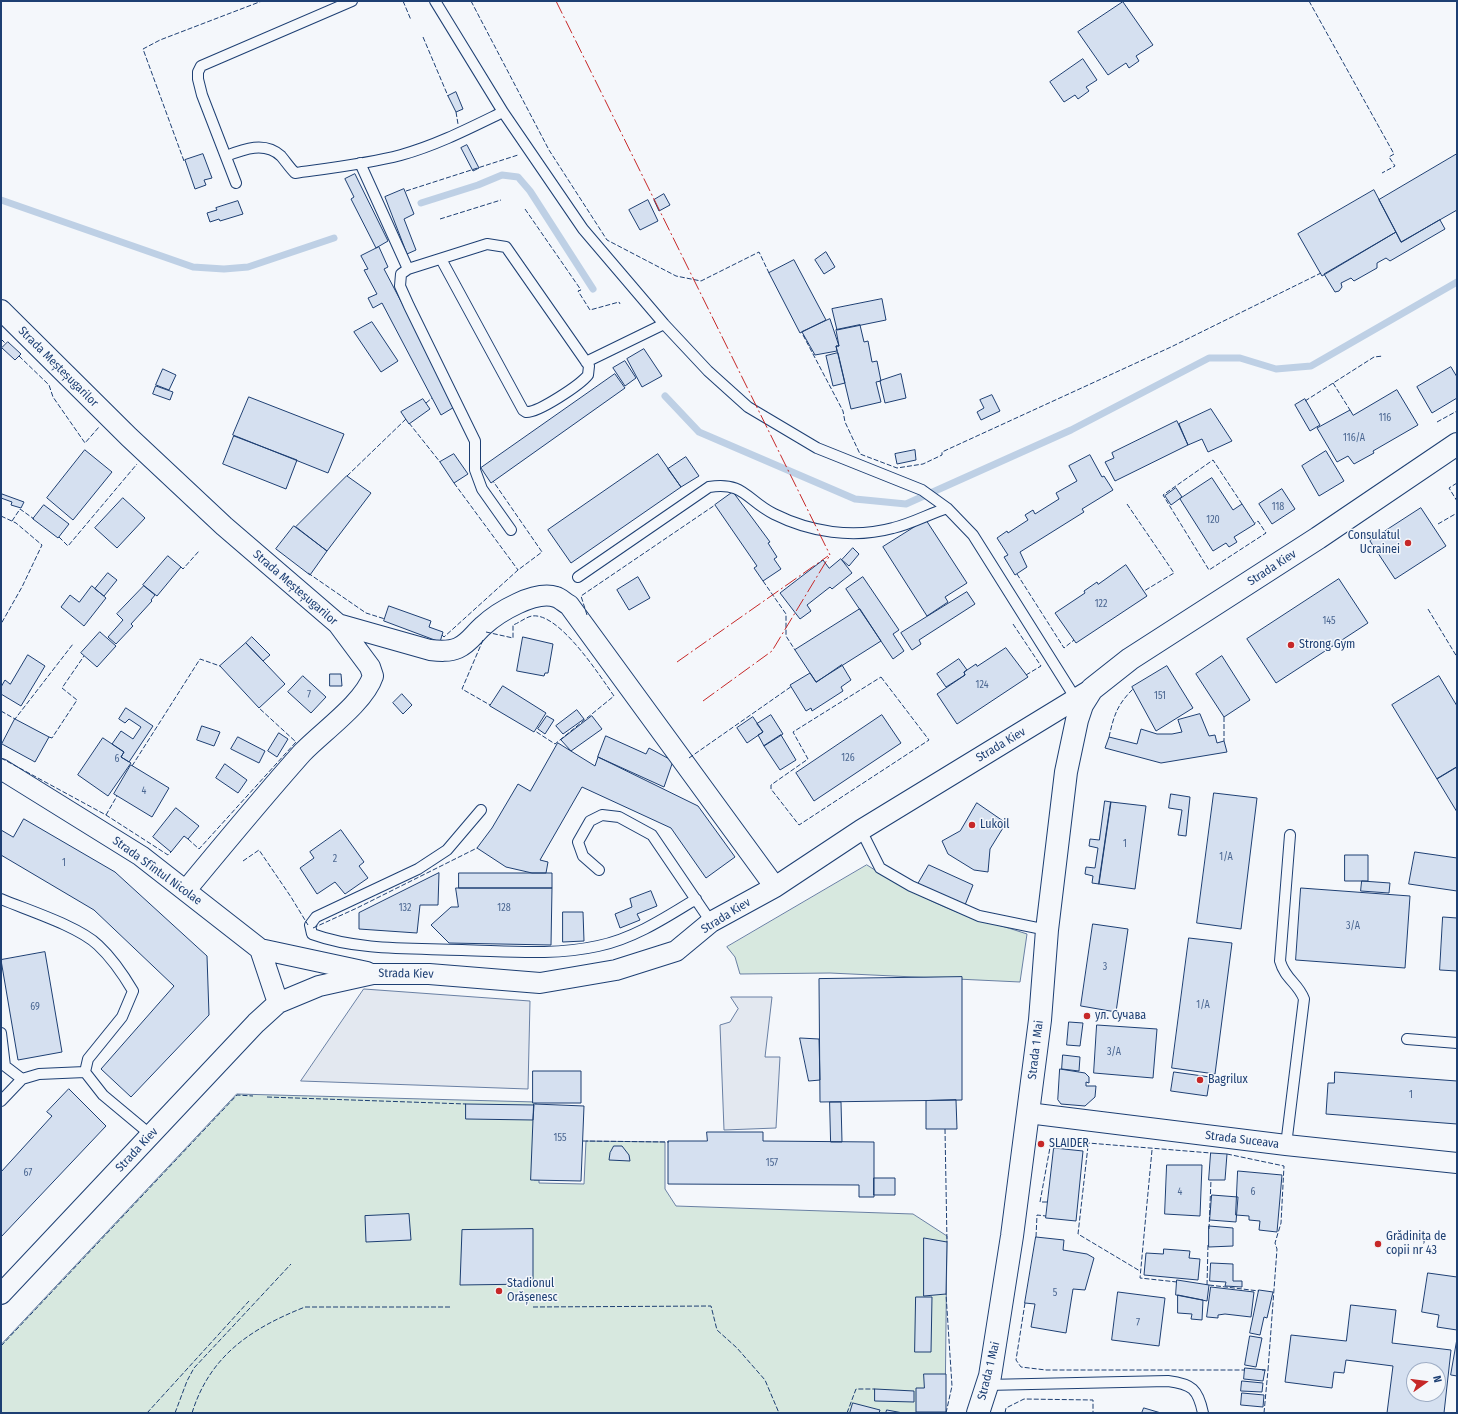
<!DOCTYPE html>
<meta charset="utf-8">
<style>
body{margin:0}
#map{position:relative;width:1458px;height:1414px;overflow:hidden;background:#f4f7fb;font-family:"Fira Sans Condensed",sans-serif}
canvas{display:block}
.frame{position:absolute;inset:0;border:2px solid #1d3f73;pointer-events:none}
.north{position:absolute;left:1406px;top:1362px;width:40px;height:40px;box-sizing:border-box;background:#f4f7fb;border:1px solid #9eadc5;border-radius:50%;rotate:76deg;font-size:11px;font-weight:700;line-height:16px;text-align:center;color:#1d3f73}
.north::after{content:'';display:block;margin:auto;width:14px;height:18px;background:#c62828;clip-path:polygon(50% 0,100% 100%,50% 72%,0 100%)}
</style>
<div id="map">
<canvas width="1458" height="1414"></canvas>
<div class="frame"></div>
<div class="north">N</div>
</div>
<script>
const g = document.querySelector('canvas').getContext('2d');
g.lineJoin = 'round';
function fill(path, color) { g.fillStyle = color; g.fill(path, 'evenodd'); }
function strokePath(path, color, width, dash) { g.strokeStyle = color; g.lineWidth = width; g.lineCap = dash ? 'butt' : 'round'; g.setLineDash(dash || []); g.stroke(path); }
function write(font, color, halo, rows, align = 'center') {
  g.font = font + ' "Fira Sans Condensed",sans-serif'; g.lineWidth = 3; g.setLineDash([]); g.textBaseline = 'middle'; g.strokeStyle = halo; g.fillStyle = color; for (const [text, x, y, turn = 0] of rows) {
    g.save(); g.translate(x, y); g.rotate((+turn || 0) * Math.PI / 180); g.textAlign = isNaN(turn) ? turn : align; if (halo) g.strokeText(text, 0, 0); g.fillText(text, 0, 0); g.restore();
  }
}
const green = new Path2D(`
 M867,865c29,19 58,34 90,47 22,8 47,14 70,22l-7,48 -190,-9 -90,1 -5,-17 -8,-10z
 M237,1094l299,8 -2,78h5v3l45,1 2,-43 79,1v47l11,17 237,8 34,22 -2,177h-944v-68z`);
fill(green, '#d7e8df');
strokePath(green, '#687fa3', 1);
const parking = new Path2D(`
 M364,989l166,12 -2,88 -227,-8z
 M731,997h41l-7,60h15l-4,71 -52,2 -4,-105 10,-3 8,-13z`);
fill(parking, '#e3e8f0');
strokePath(parking, '#687fa3', 1);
strokePath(new Path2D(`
 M1,200l192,67 31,2 24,-2 86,-29
 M421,203l57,-18 24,-10 16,2 12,14 63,98
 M665,396l34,36 156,67 51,5 165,-74 138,-72h31l36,11 35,-3 146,-84`), '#bed0e5', 7);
const building = new Path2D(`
 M1123,2l30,43 -17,11 3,5 -10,7 -3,-5 -18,12 -30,-43z
 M1083,59l14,21 -11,7 3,4 -11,8 -3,-4 -11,7 -14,-20z
 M456,92l7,17 -7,3 -8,-16z
 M467,145l12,23 -6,3 -12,-23z
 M203,154l9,24 -8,2 2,5 -11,4 -10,-29z
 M1457,154v56l-56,32 -22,-42z
 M355,174l33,67 -12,7 -25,-49 3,-2 -9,-18z
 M404,189l10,25 -10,5 12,31 -9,4 -22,-57z
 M1374,190l22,42 -74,44 -24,-42z
 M664,194l6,11 -11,6 -5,-11z
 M648,200l10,21 -18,9 -11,-20z
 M238,201l5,13 -23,7 -1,-2 -9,3 -3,-9 10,-3 -1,-2z
 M1440,220l5,9 -55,32 -4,-3 -9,5v5l-23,13 -3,-3 -10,5 1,4 -3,4 -4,1 -11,-18 72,-42 5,10z
 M379,247l9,20 -4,2 72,137 -15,9 -59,-112 -9,5 -5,-10 9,-4 -13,-24 4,-1 -7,-13z
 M826,252l9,15 -11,7 -9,-14z
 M794,260l32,60 -26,13 -31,-60z
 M882,299l4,21 -49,10 -5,-21z
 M830,319l9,27h-3l1,5 -22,4 -13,-23z
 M372,322l26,39 -17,11 -27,-40z
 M860,325l4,17 4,-1 4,21 5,-1 4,20 -5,1 5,20 -30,7 -15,-63h3l-3,-16z
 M8,342l13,12 -6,6 -13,-12z
 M644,349l18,27 -20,11 -15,-28z
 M838,353l7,30 -12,3 -7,-30z
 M625,361l11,17 -11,8 -12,-18z
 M1451,367l6,10v21l-25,15 -15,-26z
 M163,369l13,6 -7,15 -13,-5z
 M615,374l10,14 -134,95 -10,-15z
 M901,374l5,24 -21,5 -5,-22z
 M156,386l17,6 -3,8 -17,-6z
 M1397,390l21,35 -45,26 1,2 -20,11 -6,-8 -11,6 -20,-34 33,-18 3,5z
 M992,395l8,16 -19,9 -4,-8 7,-4 -4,-8z
 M249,397l95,37 -16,39 -95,-38z
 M423,399l7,10 -21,15 -8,-12z
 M1305,399l15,26 -10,6 -15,-26z
 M1211,409l21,32 -24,11 -6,-13 -14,6 -9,-21z
 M1177,421l11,24 -73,36 -10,-19 9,-4 -2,-5z
 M234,436l63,24 -11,29 -63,-25z
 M85,450l27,22 -39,48 -26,-22z
 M915,450l1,10 -19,4 -2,-10z
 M1326,451l18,30 -25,15 -17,-30z
 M454,454l14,20 -14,9 -14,-21z
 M658,454l23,33 -110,76 -23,-33z
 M1090,455l12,22 2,-1 9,14 -31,19 2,3 -64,40 7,15 -12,8 -11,-18 4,-2 -11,-17 10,-7 1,2 20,-13 -3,-5 8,-5 2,4 24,-15 -3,-6 21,-12 -8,-15z
 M686,457l13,19 -18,11 -13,-18z
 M347,476l24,17 -44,58 -31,-24z
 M1212,478l21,32 9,-6 13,20 -21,13 3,5 -8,5 -3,-4 -13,8 -33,-52z
 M1176,488l6,9 -11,8 -6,-9z
 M1282,489l13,20 -23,15 -13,-20z
 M733,492l37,50 -2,1 9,14 -3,2 7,10 -18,12 -9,-13 3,-2 -42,-61z
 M2,494l22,8 -3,6 -10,-3 1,-3 -11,-4z
 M123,498l22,20 -28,30 -22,-20z
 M44,505l25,19 -11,14 -25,-19z
 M1421,508l25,38 -51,33 -25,-38z
 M926,520l41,63 -22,14 3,5 -21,14 -44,-69z
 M294,526l33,25 -17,24 -34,-26z
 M853,548l6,6 -10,12 -7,-6z
 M168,556l13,11 -24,29 -14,-11z
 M841,559l11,14 -20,16 -2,-2 -23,18 4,6 -11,8 -20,-26 43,-33 6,8z
 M1126,565l21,31 -71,47 -21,-30 30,-20 -1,-2 13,-9 1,2z
 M108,573l9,7 -13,16 -9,-7z
 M638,577l12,21 -21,12 -12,-20z
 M863,577l36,53 -6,4 11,17 -11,8 -47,-70z
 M1339,579l29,44 -92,60 -29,-44z
 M92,586l14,12 -22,28 -23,-19 9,-12 9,7z
 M144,586l11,9 -4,5 1,1 -21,23 2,2 -17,18 -8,-7 15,-17 -6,-6z
 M967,592l8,12 -56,36 2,4 -9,6 -11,-17z
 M389,606l42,15 -2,6 14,5 -3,10 -56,-21z
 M860,609l21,32 -65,41 -21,-32z
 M100,632l16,14 -19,21 -16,-14z
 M252,637l18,18 -7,6 -17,-18z
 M523,637l30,7 -5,29h-3l-1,3 -27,-5z
 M246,643l39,41 -26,24 -39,-42z
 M1006,648l22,29 -71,47 -20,-30 28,-19 -1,-3 12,-8 1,2z
 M28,655l17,11 -24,40 -20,-12v-7l4,-7 5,4z
 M1222,656l28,44 -26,17 -28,-43z
 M959,659l8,11 -3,2 1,3 -19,12 -9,-13z
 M842,665l9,15 -10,7 2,4 -31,20 -1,-3 -5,3 -16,-26 20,-12 6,9z
 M1167,666l26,42 -37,23 -24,-44z
 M330,674h11l1,12h-12z
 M303,676l23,21 -15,16 -23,-21z
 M1439,676l18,30v61l-20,12 -45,-74z
 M503,686l43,27 -12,19 -44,-26z
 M402,694l10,11 -9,9 -10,-11z
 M126,708l27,18 -24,36 -8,-5 3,-5 -12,-8 9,-13 12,8 8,-12 -12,-8 -4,4 -6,-4z
 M577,710l7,9 -21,15 -7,-8z
 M1200,714l9,22 6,-1 2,8 7,-2 3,11 -66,11 -56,-15 4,-11 28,7 4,-15 16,5h15l10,-2 -4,-12z
 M771,715l12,19 -19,12 -6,-11 5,-3 -6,-8z
 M882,715l19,28 -87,58 -18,-28z
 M547,716l7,4 -9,14 -7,-5z
 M592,716l10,13 -31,22 -10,-11z
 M753,717l10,15 -16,11 -10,-15z
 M15,719l34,18 -14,25 -33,-18z
 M202,726l18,6 -6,14 -17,-6z
 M279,733l9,6 -11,18 -9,-6z
 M781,735l15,25 -16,10 -16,-24z
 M606,736l40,18 3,-6 24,13 -9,26 -66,-30z
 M238,737l27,14 -6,12 -28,-14z
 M103,738l21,14 -3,5 10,6 -23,33 -30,-21z
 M558,743l37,23 3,-9 100,49 37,51 -29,21 -35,-50 -89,-41 -42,73 8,2 -2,11h-14l-26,-6 -29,-19 15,-20 26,-44 12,7z
 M225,764l22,16 -9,13 -22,-15z
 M131,765l38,23 -17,29 -38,-23z
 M1457,767v45l-20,-33z
 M1214,793l43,5 -16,131 -44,-6z
 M1171,794l19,3 -4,39 -8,-1 4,-25 -13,-2z
 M1105,801l6,1 -12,82 -7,-1 1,-7 -8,-2 1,-7 9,1 3,-20 -9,-2 1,-7 9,1z
 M1111,802l35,4 -11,83 -36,-5z
 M977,803l29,20 -16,26 -2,23 -14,-2 -26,-16 -6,-13 18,-10z
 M176,808l23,18 -11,13 -4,-3 -13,16 -18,-15z
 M24,819l91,53 92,84 2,59 -78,82 -30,-28 73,-83 -80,-76 -93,-55v-25l12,7z
 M341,830l23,32 -5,4 9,12 -23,16 -10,-12 -18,12 -17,-26 14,-10 -4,-6z
 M1415,852l42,6v33l-48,-7z
 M1345,855h23v26h-23z
 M929,865l44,20 -8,20 -47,-21z
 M439,873l-1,32h-18l-3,28 -58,-4v-16z
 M459,873h93v15h-93z
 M1362,881l28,2 -1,10 -28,-2z
 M456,888h96l-1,57 -102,-2 -18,-18 20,-18h7z
 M1301,888l109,8 -5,72 -109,-8z
 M651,891l6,15 -20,8 3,6 -20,8 -5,-14 17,-7 -2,-8z
 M563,912h20l1,29 -21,1z
 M1443,917l14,1v53l-17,-1z
 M1093,924l35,5 -12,83 -35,-6z
 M1189,938l43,5 -17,131 -43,-6z
 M45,952l17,100 -44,8 -17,-100z
 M962,977v123l-142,2 -1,-123z
 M1069,1022l14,1 -3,23 -13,-1z
 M1097,1025l60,4 -4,49 -59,-5z
 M800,1038l19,1 1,41 -11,1z
 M1063,1055l17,2 -1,14 -17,-2z
 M1060,1069l25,4 4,4v6l-3,-1v4h10l-1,11 -10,9 -24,-2 -3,-4z
 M533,1071h48v32h-48z
 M1174,1072l36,5 -3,19 -36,-5z
 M1335,1072l122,9v43l-131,-10 2,-31h6z
 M69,1089l37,37 -105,111v-65l51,-56 -5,-4z
 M956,1100l1,29h-31v-28z
 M830,1102h11l1,40h-11z
 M466,1104l68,1 -1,15 -67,-1z
 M534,1104l50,2 -3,75 -50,-1z
 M707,1132h56v9l111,1v55h-15v-12l-191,-1v-43h39z
 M614,1146h8l7,9 1,6 -21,-1 1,-7z
 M1054,1148l29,3 -7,70 -30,-3z
 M1211,1153l16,1 -2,26h-16z
 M1167,1165h35l-2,51 -35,-2z
 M1238,1171l44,4 -5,57 -18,-2 1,-9 -11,-1v-4l-13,-1z
 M874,1178h21v17h-21z
 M1212,1195l26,2 -2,25 -26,-2z
 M409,1214l2,26 -45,2 -1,-26z
 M1209,1226l24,2v18l-24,1z
 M533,1229v55l-73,1 2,-55z
 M1036,1237l28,3 -1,10 24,4 7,4 -9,32 -12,-1 -7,44 -35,-6 4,-23 -10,-1z
 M924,1238l23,4 -1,52 -22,2z
 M1164,1249l26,2 -1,7 11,1 -2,21 -54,-5 2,-22 17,1z
 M1211,1263l22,1v17h9v6l-17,-1 1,-4 -16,-1z
 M1428,1273l29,4v53l-20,-3 2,-12 -17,-3z
 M1177,1280l32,5 -2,16 -31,-6z
 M1211,1287l43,5 -3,25 -26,-3 -7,1v3l-11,-1z
 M1259,1290l14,2 -6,26 -3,-1 -4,18 -10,-2z
 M1118,1292l47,6 -6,48 -47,-6z
 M1178,1295l25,5 -1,20 -11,-1 1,-5 -14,-1z
 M916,1297h16l-1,55h-16z
 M1351,1305l45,5 -4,33 59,7 -7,63h-57l6,-47 -47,-6 -2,13 -10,-1 -2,16 -47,-6 6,-47 55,6zM1414,1370h24v24h-24z
 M1250,1336l12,2 -6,29 -11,-2z
 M1457,1339v37l-6,-1z
 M1245,1368l20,2 -2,11 -19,-2z
 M924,1374h22v38h-30v-24h8z
 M1242,1381l21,2 -1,9 -21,-1z
 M875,1389l39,2v11l-39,-1z
 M1242,1393l22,2 -1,12 -22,-2z
 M853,1403l27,7 -1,3h-29z
 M1144,1408l17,5h-19z
 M887,1410l16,3h-17z`);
fill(building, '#d5e0f0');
strokePath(building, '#1d3f73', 1);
const service = new Path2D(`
 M435,1l68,111 80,117 81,95 44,47 40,36 69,41 105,42 25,18 26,27 103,164
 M226,156c18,-7 39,-15 55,0 5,6 9,12 14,17 36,-5 72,-9 106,-18 36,-10 69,-27 102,-43
 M360,163l48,106
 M236,183l-34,-88 -4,-16v-7l3,-6 151,-65
 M441,259l82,151 3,2c12,1 54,-27 62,-37l1,-9 -83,-119 -19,-3 -79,25 -7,5 -1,12 9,20 66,135v29l7,19 29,41
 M586,362l78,-38
 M578,577l131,-90c35,-6 38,14 65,27 36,18 79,25 119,14 18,-4 36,-14 54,-20
 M481,810l-34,40 -29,19 -102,48 -6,8 2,9c47,17 100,14 150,16 45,1 91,6 136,-4 35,-7 67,-28 98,-47
 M861,830l19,38 31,18 68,30 68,14
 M599,870l-16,-14 -5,-14 12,-21 12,-6 17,2 33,18 59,87
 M1,899c26,11 77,27 97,46 14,13 25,29 35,46l-11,26 -34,42 -3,13 18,23 48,40
 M1,1033l4,33 17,13 17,-5 46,-2
 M1407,1039l50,4
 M1,1101l21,-22
 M1286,1145l18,-146c-6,-16 -19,-20 -24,-38l10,-126
 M986,1385l182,-4c24,3 30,8 35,32`);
const minor = new Path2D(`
 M1,310l128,127 95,89 114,98 32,43 3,9c-9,27 -51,56 -71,77 -40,45 -78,91 -116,137
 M338,624l92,26c9,1 19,2 28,-2 11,-5 16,-14 25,-22 15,-14 52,-36 73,-29 4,1 9,6 13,8l206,282
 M1,769l140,87 119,93 18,54
 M260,949l107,23
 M1028,1113l258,32 171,18
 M1,1294l255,-271 22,-20 41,-17 54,-12h56l111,9 76,-13 60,-19 35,-29 64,-35 86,-57 231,-141`);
const secondary = new Path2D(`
 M978,1413l12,-37 22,-140 28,-216 7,-90 19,-158 11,-52 5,-15 10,-16 38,-30 188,-121 139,-94`);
strokePath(service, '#1d3f73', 12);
strokePath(minor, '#1d3f73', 22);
strokePath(secondary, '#1d3f73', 24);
strokePath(service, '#f4f7fb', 10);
strokePath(minor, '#f4f7fb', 20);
strokePath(secondary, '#f4f7fb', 22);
strokePath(new Path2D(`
 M403,1l8,19
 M471,1l78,149 58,90 69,36 25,5 58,-29 10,21
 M1309,1l85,153 -5,3 6,9 -13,7
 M423,37l25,59
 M456,112l2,12
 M184,161l-41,-112 17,-9 102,-39
 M406,191l112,-36
 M525,209l56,81 -3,1 12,19 29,-8 1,2
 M440,219l61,-19
 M803,335l40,76 2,11 15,32 37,14 26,-4 19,-9v-3l229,-105 150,-74
 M1,339l5,5
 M19,356l30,29 4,12 32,46 14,-16
 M1333,383l17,27
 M1305,401l69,-44 9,-1
 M426,403l6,-5
 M1437,422l20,-11
 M409,423l31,39
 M347,476l59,-57
 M454,483l64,87
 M1457,483l-8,5 8,13
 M1127,504l47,69 -30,18
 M1242,504l-29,-44 -50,35 46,75 57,-37 -8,-12 -3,2
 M1,516l15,7 26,22 -20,42 -21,37
 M12,521l8,-12 14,10
 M1438,524l19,-11
 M59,537l9,9 69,-82
 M181,567l2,2 16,-18
 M308,573l58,40 19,6
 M1017,574l47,74 10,-8
 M763,581l23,33v22l9,14
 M1428,609l29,48
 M587,615l-6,-19 134,-91
 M1013,624l28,42 -15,9
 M486,632l27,6v-13c6,-2 13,-8 19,-9 27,-4 68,60 82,80l-59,48 -20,-13
 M442,635l2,2 74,-67 24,-18 -49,-71
 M483,640l-21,49 28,16
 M881,677l48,63 -130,85 -28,-36v-4l37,-26 -15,-27z
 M1,711l14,8 58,-75
 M1224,717v24
 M49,737l3,1 25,-38 -15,-12 22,-32
 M1109,737c5,-22 8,-32 24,-48
 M1,758l105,57 62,40 3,-3
 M689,758l103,-72
 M132,766l68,-107 20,7
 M106,815l11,-19
 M188,839l11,10 97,-107 -37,-34
 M243,861l16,-11 32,47 17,28
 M313,928l44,-20 120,-60
 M267,1097l199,7
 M945,1129l2,113
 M583,1141l86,1
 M1088,1146l-10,88 62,37
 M1152,1150l-12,128 37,4
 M1227,1154l57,12 -3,57 -6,20 2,6 -9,121h-6
 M1047,1202h-7l11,-60 37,4v-3l123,10
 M1209,1229l2,-49
 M1036,1237l1,-22 9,1
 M1207,1285l1,-40
 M1209,1285l50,6
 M1025,1303l-9,57 5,7 25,3h199
 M533,1307l178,-1 6,24 20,18 28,32 14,33
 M1,1346l236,-251 16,1
 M147,1413l102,-112
 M175,1413l12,-32 7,-13 97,-104
 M192,1413c18,-58 60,-85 113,-106h145
 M847,1413l9,-24h19
 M946,1413l6,-27 -6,-92
 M1005,1413l1,-5 18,-9 69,1v13
 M1264,1413l4,-43`), '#1d3f73', 1, [5, 2]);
strokePath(new Path2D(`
 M556,1l274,554
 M677,662l151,-106
 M703,701l69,-50 58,-96`), '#c62828', 1, [14, 3, 2, 3]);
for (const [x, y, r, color] of [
 [1408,543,4,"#c62828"],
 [1291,645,4,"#c62828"],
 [972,825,4,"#c62828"],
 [1087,1016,4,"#c62828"],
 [1200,1080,4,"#c62828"],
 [1041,1144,4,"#c62828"],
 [1378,1244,4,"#c62828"],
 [499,1291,4,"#c62828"]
]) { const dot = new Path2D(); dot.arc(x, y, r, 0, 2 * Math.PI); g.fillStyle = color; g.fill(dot); strokePath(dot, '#f4f7fb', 1.5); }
write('10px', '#4b6792', null, [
 ["116",1385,418],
 ["116/A",1354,438],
 ["118",1278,507],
 ["120",1213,520],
 ["122",1101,604],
 ["145",1329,621],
 ["124",982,685],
 ["7",309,695],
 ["151",1160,696],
 ["126",848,758],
 ["6",117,759],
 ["4",144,791],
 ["1",1125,844],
 ["1/A",1226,857],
 ["2",335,859],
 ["1",64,863],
 ["132",405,908],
 ["128",504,908],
 ["3/A",1353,926],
 ["3",1105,967],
 ["1/A",1203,1005],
 ["69",35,1007],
 ["3/A",1114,1052],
 ["1",1411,1095],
 ["155",560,1138],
 ["157",772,1163],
 ["67",28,1173],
 ["4",1180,1192],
 ["6",1253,1192],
 ["5",1055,1293],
 ["7",1138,1323]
]);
write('12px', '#1d3f73', '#f4f7fb', [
 ["Strada Meșteșugarilor",58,367,45],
 ["Strada Kiev",1272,568,-33],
 ["Strada Meșteșugarilor",295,588,41],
 ["Strada Kiev",1001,745,-31],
 ["Strada Sfîntul Nicolae",157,871,36],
 ["Strada Kiev",726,916,-32],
 ["Strada Kiev",406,974,1],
 ["Strada 1 Mai",1036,1050,-83],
 ["Strada Suceava",1242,1140,7],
 ["Strada Kiev",137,1150,-47],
 ["Strada 1 Mai",989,1371,-76]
]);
write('12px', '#1d3f73', '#f4f7fb', [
 ["Consulatul",1400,536,"right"],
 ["Ucrainei",1400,550,"right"],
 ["Strong Gym",1299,645],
 ["Lukoil",980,825],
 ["ул. Сучава",1095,1016],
 ["Bagrilux",1208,1080],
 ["SLAIDER",1049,1144],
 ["Grădinița de",1386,1237],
 ["copii nr 43",1386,1251],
 ["Stadionul",507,1284],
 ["Orășenesc",507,1298]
], 'left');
</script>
